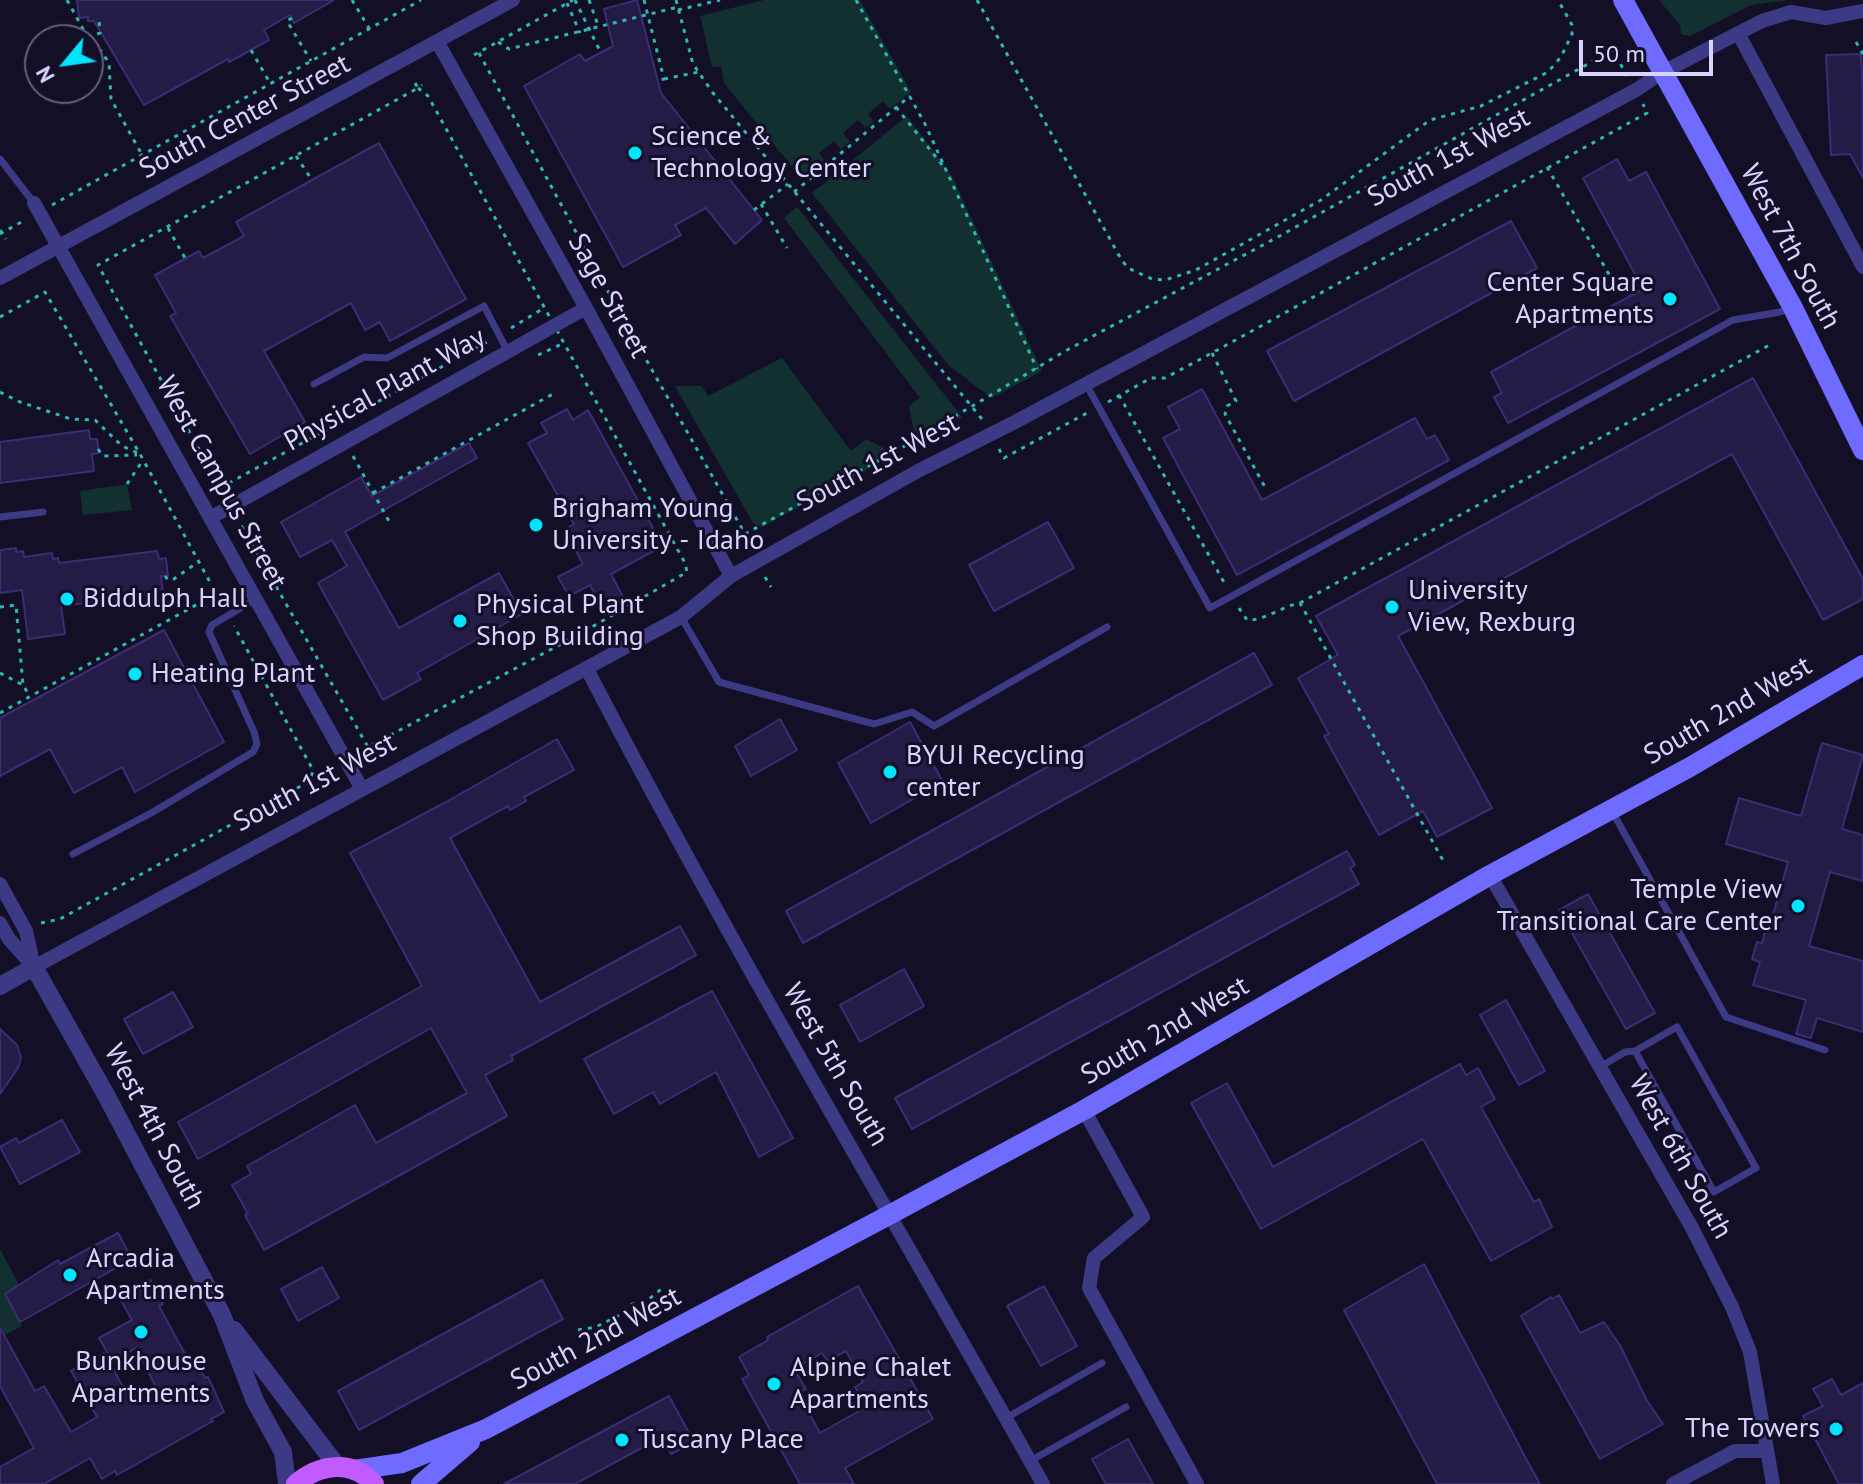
<!DOCTYPE html>
<style>
body{margin:0}
#map{position:relative;width:1863px;height:1484px;overflow:hidden;background:#130f26;font-family:"PT Sans",sans-serif}
canvas{display:block}
.north{position:absolute;left:24px;top:24px;width:80px;height:80px;box-sizing:border-box;background:#130f26;border:2px solid #625e7d;border-radius:50%;rotate:241deg;font-size:22px;font-weight:700;line-height:32px;text-align:center;color:#d9d4ff}
.north::after{content:'';display:block;margin:auto;width:28px;height:36px;background:#00e5ff;clip-path:polygon(50% 0,100% 100%,50% 72%,0 100%)}
.scale{position:absolute;left:1579px;top:40px;width:134px;height:36px;box-sizing:border-box;border:4px solid #d9d4ff;border-top:0;padding-left:10px;font-size:24px;line-height:28px;white-space:nowrap;color:#d9d4ff;-webkit-text-stroke:6px #130f26;paint-order:stroke}
</style>
<div id="map">
<canvas width="1863" height="1484"></canvas>
<div class="north">N</div>
<div class="scale">50 m</div>
</div>
<script>
const g = document.querySelector('canvas').getContext('2d');
g.lineJoin = 'round';
function fill(path, color) { g.fillStyle = color; g.fill(path, 'evenodd'); }
function strokePath(path, color, width, dash) { g.strokeStyle = color; g.lineWidth = width; g.lineCap = dash ? 'butt' : 'round'; g.setLineDash(dash || []); g.stroke(path); }
function write(font, color, halo, rows, align = 'center') {
  g.font = font + ' "PT Sans",sans-serif'; g.lineWidth = 6; g.setLineDash([]); g.textBaseline = 'middle'; g.strokeStyle = halo; g.fillStyle = color; for (const [text, x, y, turn = 0] of rows) {
    g.save(); g.translate(x, y); g.rotate((+turn || 0) * Math.PI / 180); g.textAlign = isNaN(turn) ? turn : align; if (halo) g.strokeText(text, 0, 0); g.fillText(text, 0, 0); g.restore();
  }
}
fill(new Path2D(`
 M764,0h96l51,92 -21,17 -7,-8 -15,13 6,8 -8,6 -8,-8 -15,13 7,9 -9,7 -7,-8 -15,12 6,8 -23,18 -78,-96 -3,-17 -9,1 -12,-51z
 M1659,0h130l-38,5 -61,31 -9,-2 -1,-9z
 M907,116l45,60 90,195 -50,27 -43,-32 -137,-173z
 M797,207l165,210 -46,25 -7,-36 11,-8 -136,-180z
 M782,358l69,93 15,-12 29,15 -133,73 -9,-4 -78,-137h27l6,10z
 M127,484l5,26 -49,5 -3,-24z
 M0,1249l19,36 -14,9 17,32 -22,12z`), '#12302f');
const building = new Path2D(`
 M77,0h257l-40,23 -4,-8 -26,15 5,10 -40,22 -1,-3 -84,46 -50,-84h-6v-4l-9,1z
 M637,0l24,93 101,127 -27,24 -29,-36 -31,17 6,10 -58,32 -99,-181 56,-32 5,7 28,-15 -9,-37z
 M1861,54l2,39v85l-13,-24 -19,1 -5,-100z
 M379,143l87,156 -76,42 -10,-19 -15,8 -14,-27 -87,48 41,71 -55,32 -80,-138 6,-3 -21,-38 44,-24 4,7 41,-22 -8,-14z
 M1617,159l12,22 17,-9 74,137 -212,114 -14,-26 8,-4 -11,-21 152,-83 -60,-111z
 M1511,221l26,47 -243,133 -27,-50z
 M1753,378l110,201v20l-40,21 -91,-166 -334,182 94,172 -55,29 -14,-26 -44,24 -55,-99 5,-2 -31,-56 40,-23 -22,-39z
 M1202,389l60,111 153,-82 12,21 8,-4 14,25 -212,115 -74,-137 17,-9 -12,-22z
 M567,409l6,11 15,-10 75,136 -52,28 12,23 -21,11 -12,-23 -21,11 -11,-19 25,-13 -19,-34 10,-6 -46,-81 19,-10 -6,-10z
 M89,430l1,9h7l2,14 -7,1 2,17 -94,12v-41z
 M469,443l8,15 -132,74 54,96 100,-55 23,41 -105,59 4,6 -38,21 -65,-117 29,-17 -15,-26 -32,17 -19,-35 80,-45 11,19z
 M1048,522l26,46 -80,43 -25,-46z
 M16,548v4l7,-1 1,6 28,-4 1,6 5,-1 1,5 98,-12 2,8 7,-1 2,18h-7l2,17 -102,13 4,28 -37,5 -6,-49 -22,3v-43z
 M164,630l60,112 -89,50 -13,-25 -48,26 -24,-44 -50,27v-58z
 M1254,653l18,32 -469,258 -17,-32z
 M780,719l17,31 -46,26 -16,-30z
 M910,722l33,60 -72,41 -33,-60z
 M557,739l17,31 -50,27 2,4 -16,9 -2,-4 -58,32 90,164 140,-76 16,29 -185,101 2,4 -28,15 22,41 -243,134 -19,-35 3,-1 -16,-29 19,-11 -4,-8 108,-61 21,38 91,-50 -36,-65 -233,131 -20,-37 244,-136 -72,-133 96,-51z
 M1822,743l41,12 -21,74 21,6v46l-33,-9 -21,74 54,15v71l-46,-14 -6,20 -15,-4 10,-34 -53,-15 7,-23 -8,-3 5,-17 5,1 3,-11h3l20,-70 -62,-18 13,-46 62,18z
 M1347,851l8,14 -5,3 9,16 -447,245 -17,-31z
 M1588,894l67,119 -29,16 -67,-119z
 M904,969l20,37 -64,36 -20,-37z
 M712,991l81,147 -34,19 -43,-85 -56,32 -7,-12 -39,22 -30,-55z
 M173,992l20,35 -50,27 -19,-35z
 M1506,1000l39,71 -26,14 -39,-70z
 M0,1029l17,16 4,13 -3,10 -18,26z
 M1460,1064l6,11 12,-7 17,31 -14,8 53,95 5,-3 13,28 -61,34 -68,-122 -162,90 -70,-126 36,-20 46,84z
 M62,1120l18,32 -60,32 -20,-37 16,-9 3,5z
 M118,1233l14,26 -112,63 -15,-28 53,-34 2,4z
 M1424,1264l100,191 16,29h-103l-93,-174z
 M322,1267l17,31 -41,23 -17,-32z
 M150,1280l13,24 -4,2 32,59 5,-3 9,16 3,-1 16,35 -13,7 2,2 -96,54 -2,-4 -13,8 -12,-21 -46,26h-44v-17l34,-19 -34,-62v-58l35,63 9,-5 27,46 26,-15 -26,-46 33,-18 26,46 25,-14 -19,-37 -24,13 -13,-23 33,-18 -13,-23z
 M542,1280l21,39 -204,111 -21,-39z
 M858,1286l75,133 -88,49 9,16h-54l-58,-105 7,-4 -10,-18 29,-17 -1,-3zM846,1351l17,31 -8,5 11,20 -46,26 -22,-40 8,-4 -12,-20 28,-16 5,8z
 M1044,1286l33,60 -36,20 -34,-60z
 M1559,1295l21,38 24,-11 17,25 25,52 17,25 -63,35 -79,-143 30,-19 1,2z
 M1832,1379l9,16 22,-12v101h-24l-36,-68 20,-10 -10,-17z
 M669,1396l25,46 -23,12 -9,-17 -87,47h-71z
 M1128,1439l25,45h-47l-14,-25z`);
fill(building, '#241b47');
strokePath(building, '#3b2d73', 2);
strokePath(new Path2D(`
 M67,0l27,49 7,2 8,12 2,36 30,54
 M352,0l20,33
 M575,0l26,53
 M589,0l10,28
 M644,0l20,79 -6,1
 M676,0l17,64 20,29 269,326
 M856,0l69,124 112,245
 M977,0l144,259 7,9 24,11 13,1 31,-10 125,-70 109,-80 51,-14 67,-34 13,-15 11,-23v-9l-14,-25
 M567,3l13,30
 M678,10l42,-10
 M292,18l-5,3 24,40
 M88,38l12,-5 -1,-13
 M498,42l11,7 169,-42
 M1856,42l7,12
 M251,50l19,33
 M479,53l143,264 123,217 -15,10
 M474,55l99,-55
 M664,79l35,-7
 M415,83l3,5 4,-3
 M418,88l10,8 257,467 2,9 -109,63 -210,112 -138,-241 -132,-241z
 M896,107l47,59
 M296,156l16,24
 M1547,167l71,123
 M794,192l116,-96
 M761,204l26,44
 M52,205l369,-205
 M754,210l34,-26
 M168,228l17,30
 M0,230l6,9
 M0,234l25,-14
 M0,317l45,-25 95,162 83,152
 M511,328l33,-20
 M1212,353l24,48 -9,5 -2,8 41,75
 M538,355l26,-12
 M0,392l20,10 51,17 24,1 27,26 18,8
 M1119,395l106,189
 M1108,402l43,-24h14l47,-25 435,-240 -4,-9
 M299,425l9,15
 M98,449l5,7 34,-1
 M999,449l5,9 83,-45
 M353,456l38,69
 M127,484l16,-24
 M220,488l267,-146
 M373,493l180,-99
 M745,534l158,-87 164,-97 209,-112 337,-188 14,26
 M165,576l3,4 6,-1 24,-17
 M765,577l6,10
 M1300,603l473,-260
 M0,607l16,-2 7,80 6,10
 M1239,608l8,12c17,1 36,-14 53,-17l145,261
 M0,673l23,12
 M0,713l216,-119
 M41,923l19,-4 250,-138 3,-11 -79,-144
 M578,1330l18,-3 22,-11 12,-11 19,-6 16,-13`), '#2fb8b0', 3, [4, 6]);
strokePath(new Path2D(`
 M0,159l34,44
 M314,384l50,-27 23,1 97,-52 24,46
 M1086,384l124,224 523,-288 47,-8 10,-4
 M0,517l43,-5
 M681,617l38,65 155,42 38,-12 22,14 173,-99
 M1612,811l114,206 99,33
 M73,854l80,-42 100,-60 4,-8 -3,-12 -45,-100 3,-7 44,-26
 M1600,1067l25,-15 10,-1 42,-24 79,141 -42,24 -79,-141
 M1006,1418l96,-55
 M1030,1461l96,-54`), '#3d3a85', 7);
strokePath(new Path2D(`
 M1738,33l125,234
 M438,43l148,265 145,268
 M34,203l328,586
 M0,278l513,-278
 M210,518l376,-210
 M587,669c143,276 303,543 456,815
 M1490,875l202,353 40,79 18,45 23,132
 M0,884l26,47 8,36 -25,-28 -9,-16
 M34,967l647,-350 50,-41 187,-105 97,-49 621,-332 27,-18 99,-51 29,-9 35,6 37,-7
 M1084,1110l59,107 -49,41 -5,30 108,196
 M1673,1484l62,-33h31`), '#3d3a85', 14);
strokePath(new Path2D(`
 M0,986l34,-19 72,128 116,220 33,86 28,51 4,32
 M234,1330l103,136`), '#3d3a85', 18);
strokePath(new Path2D(`
 M1623,0l169,306 71,144
 M354,1470l48,-7 84,-34 405,-215 193,-104 406,-235 200,-108 173,-102
 M421,1484l49,-42`), '#6f6bff', 20);
strokePath(new Path2D(`
 M296,1484c23,-20 56,-25 78,0`), '#c25bff', 20);
for (const [x, y, r, color] of [
 [635,153,8,"#00e5ff"],
 [1670,299,8,"#00e5ff"],
 [536,525,8,"#00e5ff"],
 [67,599,8,"#00e5ff"],
 [1392,607,8,"#00e5ff"],
 [460,621,8,"#00e5ff"],
 [135,674,8,"#00e5ff"],
 [890,772,8,"#00e5ff"],
 [1798,906,8,"#00e5ff"],
 [70,1275,8,"#00e5ff"],
 [141,1332,8,"#00e5ff"],
 [774,1384,8,"#00e5ff"],
 [1836,1429,8,"#00e5ff"],
 [622,1440,8,"#00e5ff"]
]) { const dot = new Path2D(); dot.arc(x, y, r, 0, 2 * Math.PI); g.fillStyle = color; g.fill(dot); strokePath(dot, '#130f26', 3); }
write('28px', '#d9d4ff', '#130f26', [
 ["South Center Street",245,117,-28],
 ["South 1st West",1449,158,-28],
 ["West 7th South",1790,247,62],
 ["Sage Street",608,296,61],
 ["Physical Plant Way",385,390,-29],
 ["South 1st West",878,463,-28],
 ["West Campus Street",221,483,61],
 ["South 2nd West",1728,711,-30],
 ["South 1st West",315,783,-28],
 ["South 2nd West",1165,1031,-30],
 ["West 5th South",835,1065,60],
 ["West 4th South",154,1127,62],
 ["West 6th South",1680,1157,61],
 ["South 2nd West",596,1339,-28]
]);
write('28px', '#d9d4ff', '#130f26', [
 ["Science &",651,137],
 ["Technology Center",651,169],
 ["Center Square",1654,283,"right"],
 ["Apartments",1654,315,"right"],
 ["Brigham Young",552,509],
 ["University - Idaho",552,541],
 ["University",1408,591],
 ["View, Rexburg",1408,623],
 ["Biddulph Hall",83,599],
 ["Physical Plant",476,605],
 ["Shop Building",476,637],
 ["Heating Plant",151,674],
 ["BYUI Recycling",906,756],
 ["center",906,788],
 ["Temple View",1782,890,"right"],
 ["Transitional Care Center",1782,922,"right"],
 ["Arcadia",86,1259],
 ["Apartments",86,1291],
 ["Bunkhouse",141,1362,"center"],
 ["Apartments",141,1394,"center"],
 ["Alpine Chalet",790,1368],
 ["Apartments",790,1400],
 ["The Towers",1820,1429,"right"],
 ["Tuscany Place",638,1440]
], 'left');
</script>
